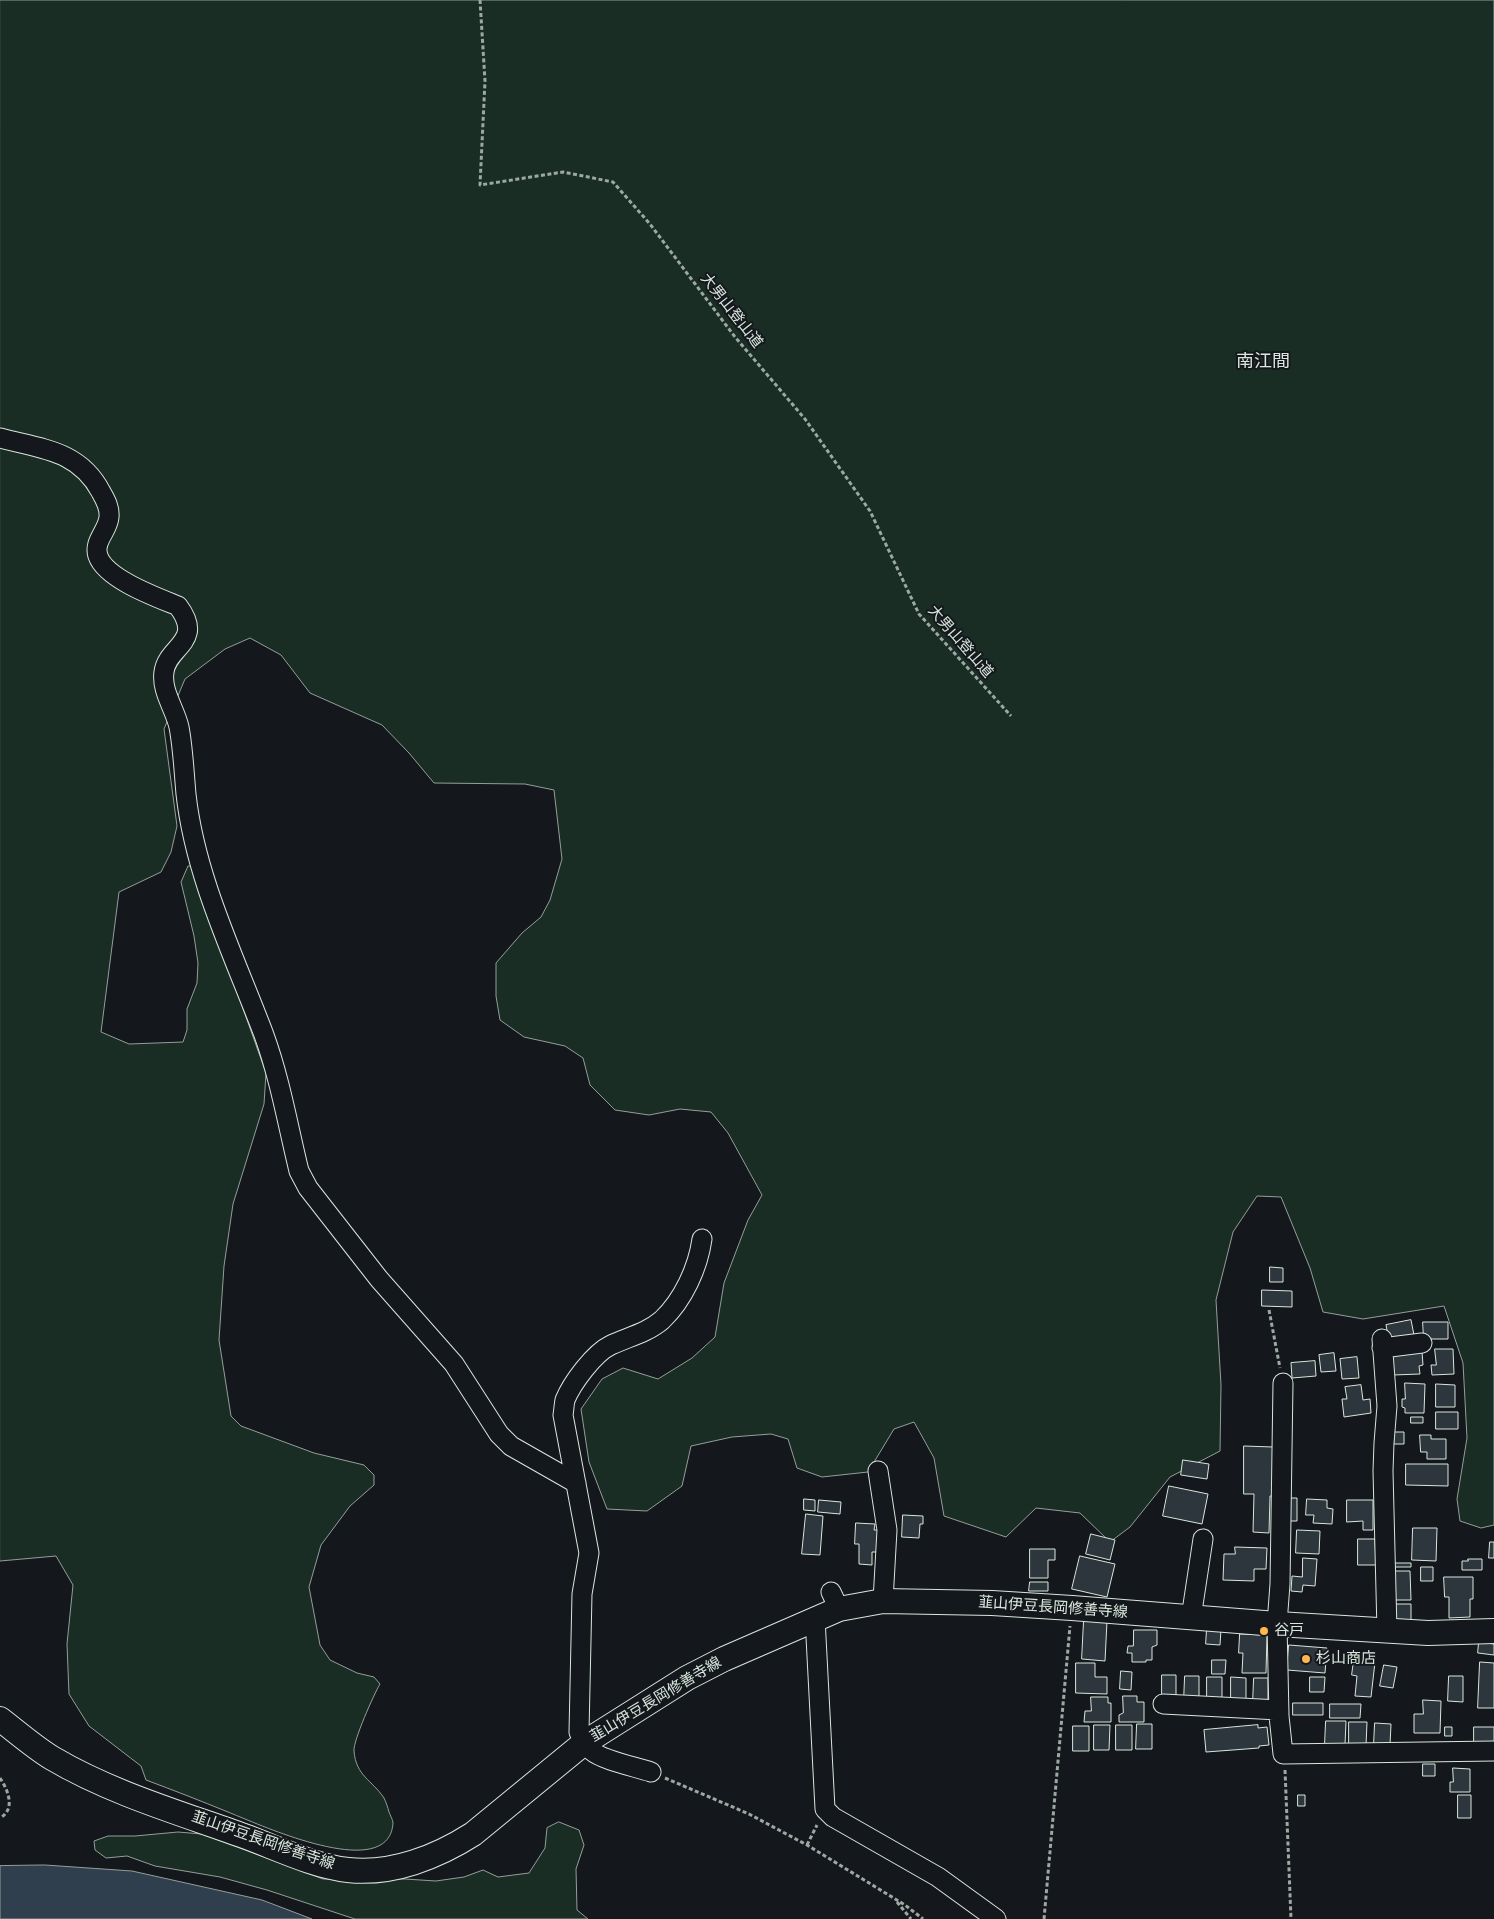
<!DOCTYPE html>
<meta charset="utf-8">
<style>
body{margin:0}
canvas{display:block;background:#14181c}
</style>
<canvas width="1494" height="1919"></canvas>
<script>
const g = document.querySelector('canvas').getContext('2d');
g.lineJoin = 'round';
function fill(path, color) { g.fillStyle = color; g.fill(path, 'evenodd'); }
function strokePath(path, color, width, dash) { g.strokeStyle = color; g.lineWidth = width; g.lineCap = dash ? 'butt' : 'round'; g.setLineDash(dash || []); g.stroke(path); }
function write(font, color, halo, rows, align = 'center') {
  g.font = font + ' "DM Sans","Noto Sans JP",sans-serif'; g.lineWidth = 4; g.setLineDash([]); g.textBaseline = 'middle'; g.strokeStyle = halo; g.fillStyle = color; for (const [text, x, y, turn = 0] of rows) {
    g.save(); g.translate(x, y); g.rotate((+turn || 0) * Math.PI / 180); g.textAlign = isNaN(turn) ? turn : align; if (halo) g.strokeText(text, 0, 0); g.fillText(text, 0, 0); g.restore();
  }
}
const green = new Path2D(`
 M0,0h1494v1525l-13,3 -21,-7 -3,-22 10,-61 -4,-75 -19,-57 -81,13 -40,-7 -13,-44 -29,-71 -24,-1 -24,36 -17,68 5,85 -1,66 -50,26 -40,50 -20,15 -30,-29 -44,-5 -30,29 -62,-21 -10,-58 -20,-36 -20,7 -26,43 -46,5 -25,-9 -9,-29 -17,-5 -39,3 -41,9 -9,40 -35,25 -40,-2 -18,-47 -8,-53 21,-30 21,-11 35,11 34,-21 23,-21 9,-54 24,-63 14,-25 -34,-62 -17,-21 -31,-3 -31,6 -34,-5 -25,-25 -7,-27 -18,-12 -41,-9 -24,-17 -4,-24v-33l26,-30 19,-16 9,-17 12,-41 -8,-69 -29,-6 -91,-1 -25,-30 -27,-28 -72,-32 -29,-38 -31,-17 -25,11 -40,30 -21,50 13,97 -6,26 -10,20 -42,20 -18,140 28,12 54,-2 4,-12v-21l10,-26 1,-20 -4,-27 -13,-54 7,-16h7l11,39 60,168 -2,31 -31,100 -9,62 -5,74 12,76 10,10 73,27 50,12 10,10v10l-24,21 -29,39 -12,42 11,58 10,15 27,13 17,4 6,7c-6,10 -27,57 -26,67 2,25 18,29 30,47 2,4 4,10 5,14 1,3 4,8 4,11 -4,62 -137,0 -165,-11 -27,-11 -55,-22 -82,-32l-5,-14 -52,-40 -20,-32 -2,-50 6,-59 -17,-29 -56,5z
 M559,1822l20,8 5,15 -8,24 1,41 11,9h-233l-88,-29 -47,-13 -65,-11 -28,-10 -21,2 -11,-8 -1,-9 14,-5h27l43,-4 24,2 121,45h82l31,2 28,-4 19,-7 15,7 31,-4 16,-25 2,-20z`);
fill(green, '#1a2d24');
strokePath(green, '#939e99', 1);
const water = new Path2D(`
 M45,1865l87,6 130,29 50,19h-312v-53z`);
fill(water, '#2f3f4d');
strokePath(water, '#939e99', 1);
const building = new Path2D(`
 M1270,1267l13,1v14h-13z
 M1262,1290l30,1v16l-30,-1z
 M1411,1320l3,15 -25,5 -3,-15z
 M1423,1322h25v17h-24z
 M1435,1349h18l1,25 -22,1 -1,-10h5z
 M1422,1352l1,13 -4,1 1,8 -27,1 -1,-22z
 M1334,1353l2,18 -15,1 -2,-17z
 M1357,1357l2,21 -17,1 -2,-20z
 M1315,1361l1,15 -24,2 -1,-15z
 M1405,1383l20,1 -1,29h-19v-5l-3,-1v-8h3z
 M1436,1384l19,1v22h-19z
 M1361,1385l2,15 7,-1 1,14 -27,4 -2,-18h5l-2,-12z
 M1436,1412h22v17h-22z
 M1411,1417h12v6h-12z
 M1394,1432h10v12h-10z
 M1420,1435h11v4h15v20h-19v-7h-6z
 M1244,1446l29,1v49h-3l-1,37 -16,-1 1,-38h-10z
 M1183,1460l26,4 -2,15 -26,-4z
 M1406,1464h42v22l-42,-1z
 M1169,1486l39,8 -6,30 -39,-8z
 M1289,1498h8v23h-8z
 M804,1499l11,1v11l-11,-1z
 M1307,1499l20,1v8l6,1 -1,15 -19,-1 1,-8h-8z
 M819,1500l22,2 -1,12 -22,-2z
 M1347,1500h26v30h-10v-9l-16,1z
 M806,1514l17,2 -3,39 -18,-1z
 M903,1515l20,1v8h-3l-1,14 -17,-1z
 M856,1523l19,1 -1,6h5l-1,22h-6v13l-13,-1v-20h-4z
 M1413,1528h24l-1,33 -24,-1z
 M1297,1530l23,1 -1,23 -23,-1z
 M1091,1534l24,6 -5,20 -24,-6z
 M1358,1539h17l1,26h-18z
 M1490,1542h4v16h-5z
 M1235,1547l32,1 -1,21h-12v12l-31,-1 1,-26h11z
 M1030,1549h25v11h-7v18h-18z
 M1080,1556l35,8 -8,33 -35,-8z
 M1303,1558l14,1 -2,27 -12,-1 -1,7 -11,-1 1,-15 10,1z
 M1468,1559h14v11h-20v-9h6z
 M1393,1563h18v4h-18z
 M1421,1567h12v14h-12z
 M1393,1571h17l1,29h-18z
 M1444,1577h29v22h-3v18l-21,1v-21h-4z
 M1030,1582h18v9h-19z
 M1394,1604h17v18l-18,-1z
 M1084,1620l23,1 -2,40 -23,-2z
 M1207,1629h14l-1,16 -14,-1z
 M1134,1630h23v15l-5,2v13h-6v2h-14v-9h-5l1,-7h5z
 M1240,1634l27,1 -1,38h-24l1,-20h-4z
 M1479,1642l15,2v11l-16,-2z
 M1289,1645l38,3 -2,25 -38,-3z
 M1212,1660h14l-1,14h-13z
 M1354,1660l21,2 -4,35 -16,-1 2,-20 -5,-1z
 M1480,1662l14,1v45h-16z
 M1076,1663h19v14h12v17l-31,-1z
 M1384,1665l13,2 -4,21 -13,-2z
 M1121,1671l11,1 -1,18 -11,-1z
 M1162,1675h14v24h-14z
 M1185,1676h14v25h-15z
 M1449,1676h14v26l-15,-1z
 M1207,1677h15v25h-15z
 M1231,1677l15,1v24h-15z
 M1310,1677h15l-1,15h-14z
 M1254,1678h14v25h-15z
 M1123,1696h14v6h7v20h-25v-7l4,-2z
 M1091,1697h17v6h3v19h-27l1,-11h6z
 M1423,1700l18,1 -1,32h-26v-19h9z
 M1293,1703h30v12h-30z
 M1330,1704h31l-1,14h-30z
 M1326,1721h20l-1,24 -20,-1z
 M1349,1722h18l-1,24h-17z
 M1375,1723l16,1 -1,21 -16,-1z
 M1137,1724h15v25h-16z
 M1094,1725h16l-1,25h-15z
 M1116,1725h16v25h-16z
 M1258,1725v3l9,-1 2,18 -10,1v2l-53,4 -2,-22z
 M1073,1726h16v25h-16z
 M1445,1727h7v9h-7z
 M1474,1727h20v15h-20z
 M1423,1764h12v12h-12z
 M1453,1768l17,1v23h-20v-10h3z
 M1298,1795h7v11h-7z
 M1458,1795h13v23h-13z`);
fill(building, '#2c363c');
strokePath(building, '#d8e6dc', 1);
const minor = new Path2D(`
 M0,438c41,11 79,12 101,54 4,7 9,15 8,25 -1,14 -16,24 -11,39 8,23 58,41 80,50 27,36 -11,40 -14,66 -3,19 11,37 15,55 4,21 5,45 7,67 9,83 49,164 78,241 16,44 24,91 35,136l9,17 71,91 75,85 45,70 12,12 65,37
 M1382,1339l5,67 -3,37 -1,28 4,160
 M1382,1348l40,-5
 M1283,1383l-3,201 -3,40 2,92 4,38 211,-3
 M878,1471l9,59 -4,71
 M831,1592l8,17
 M815,1618l10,191 8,8 105,60 58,42
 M1191,1618l12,-79
 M1163,1704l116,6
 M651,1772c-15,-5 -49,-12 -59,-21 -7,-5 -10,-12 -13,-19l3,-138 7,-41 -26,-138c1,-5 1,-11 2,-15 7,-17 29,-47 46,-55 17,-8 36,-12 51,-25 21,-20 36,-52 40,-81`);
const major = new Path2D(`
 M0,1719c17,13 34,28 52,39 59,35 128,55 192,78 33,12 69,30 104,34 44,5 89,-13 125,-36l111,-91 103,-65 37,-19 115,-50 44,-8 109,2 80,5 205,16 151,9 66,-2`);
strokePath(minor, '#d8e6dc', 21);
strokePath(major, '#d8e6dc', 26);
strokePath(new Path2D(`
 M480,0l5,81 -5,104 83,-13 50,10 37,42 85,113 70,82 65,92 49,103 92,102
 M1269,1310l11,58
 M1285,1770l6,149
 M0,1778c8,12 16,31 0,40
 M665,1778l84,36 58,31 98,60 18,14
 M807,1845l10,-20
 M897,1902l14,17
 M1044,1919l26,-293`), '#9da8a2', 3, [4, 2.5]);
strokePath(minor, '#14181c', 19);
strokePath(major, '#14181c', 24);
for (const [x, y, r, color] of [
 [1264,1631,5,"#ffb74d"],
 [1306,1659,5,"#ffb74d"]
]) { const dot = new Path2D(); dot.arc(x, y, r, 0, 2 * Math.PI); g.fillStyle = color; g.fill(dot); strokePath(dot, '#14181c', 2); }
write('15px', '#d8e6dc', '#14181c', [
 ["大男山登山道",731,311,52],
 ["大男山登山道",960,642,49],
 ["韮山伊豆長岡修善寺線",1053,1608,4],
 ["韮山伊豆長岡修善寺線",656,1700,-31],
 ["韮山伊豆長岡修善寺線",263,1841,19]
]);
write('15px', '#d8e6dc', '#14181c', [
 ["谷戸",1274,1631],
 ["杉山商店",1316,1659]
], 'left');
write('18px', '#d8e6dc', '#14181c', [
 ["南江間",1263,362]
]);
</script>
